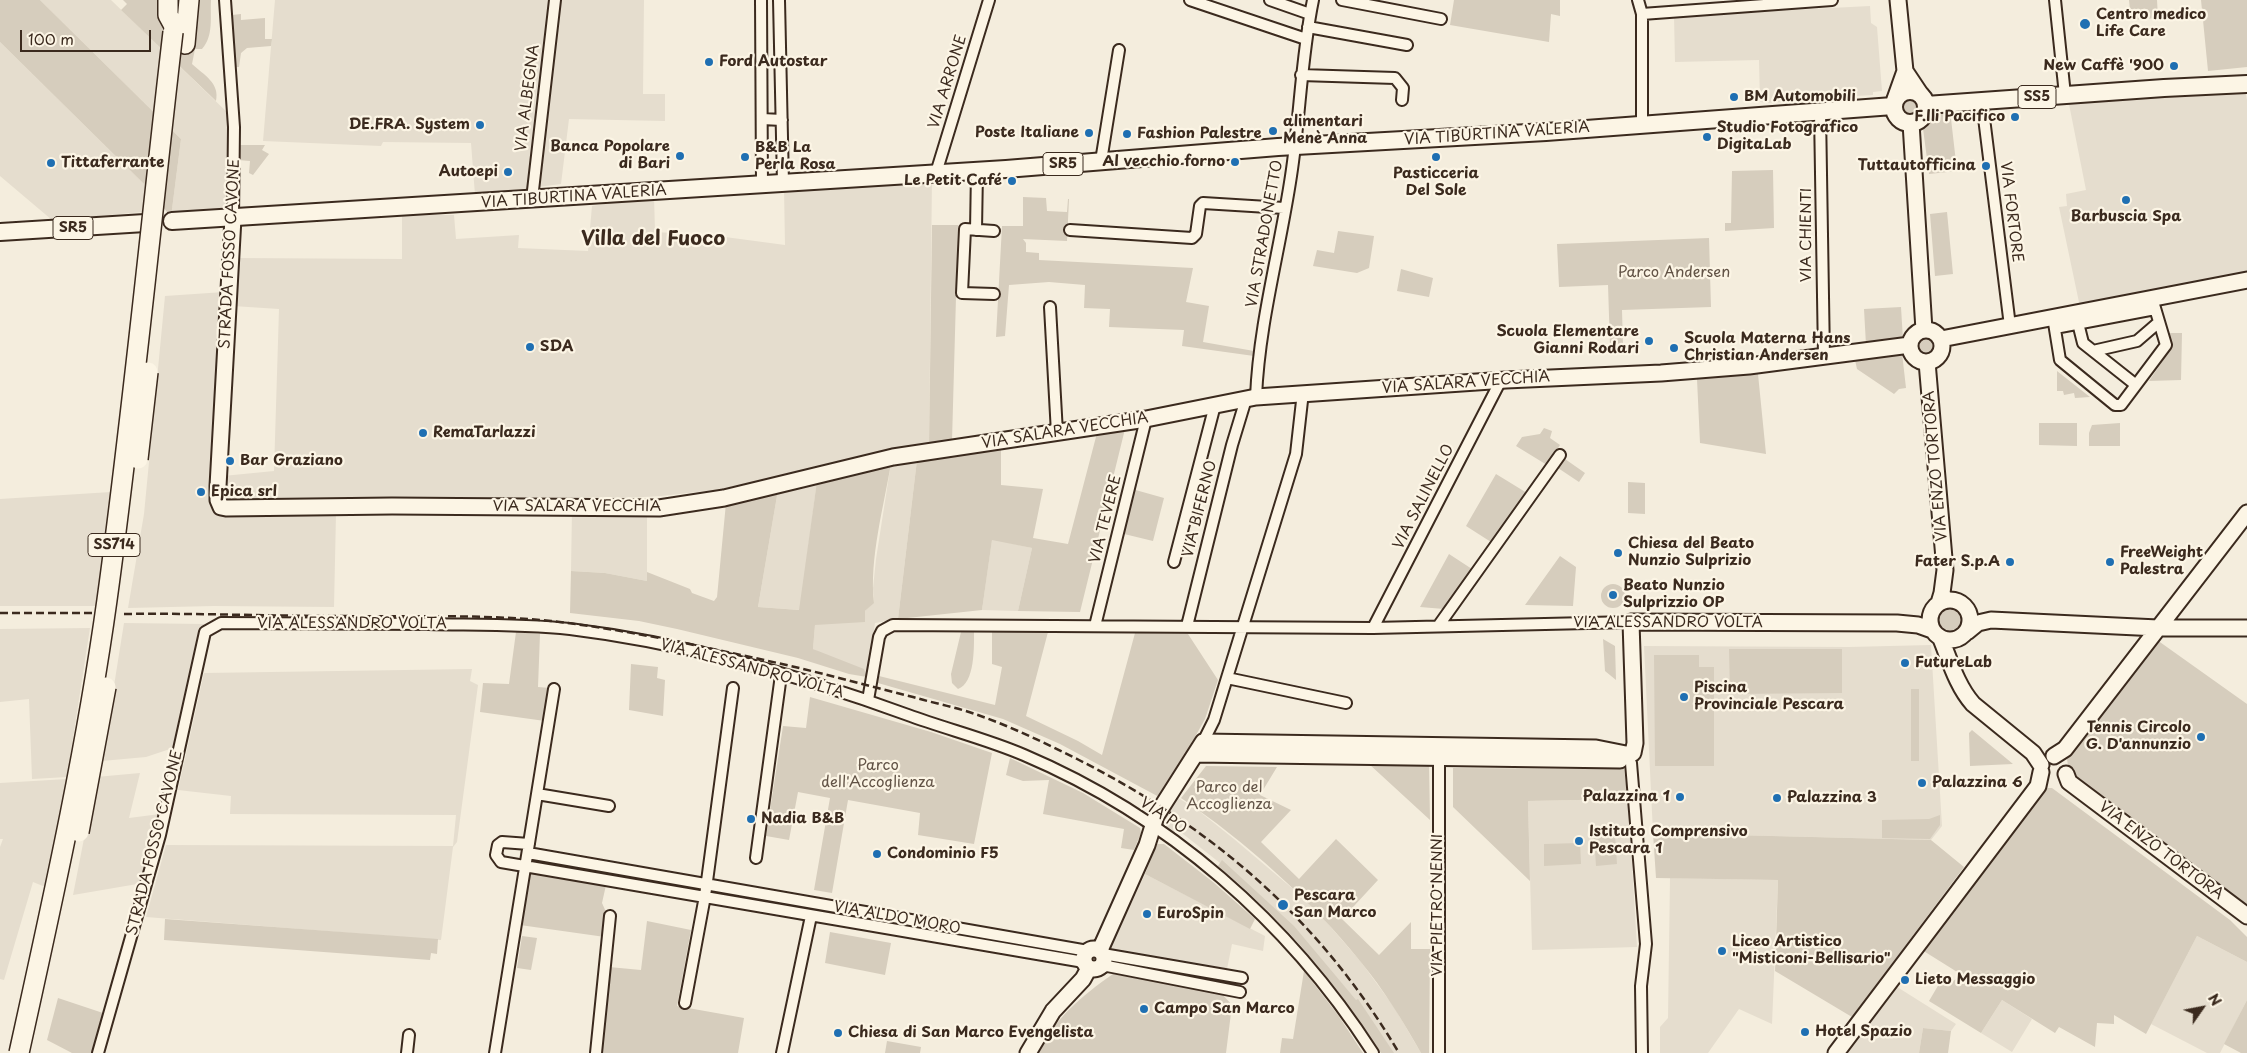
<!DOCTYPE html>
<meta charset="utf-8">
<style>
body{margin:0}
#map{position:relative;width:2247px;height:1053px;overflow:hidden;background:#f4eddd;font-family:"Playpen Sans",sans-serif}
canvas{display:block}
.north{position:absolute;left:2177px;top:983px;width:50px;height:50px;-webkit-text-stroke:4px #fcf5e5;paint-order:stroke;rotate:57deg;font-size:14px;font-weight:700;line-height:20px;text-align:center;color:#3b2a1e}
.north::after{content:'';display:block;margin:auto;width:18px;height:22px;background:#3b2a1e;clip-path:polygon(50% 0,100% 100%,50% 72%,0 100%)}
.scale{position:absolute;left:20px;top:30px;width:131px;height:22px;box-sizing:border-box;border:2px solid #3b2a1e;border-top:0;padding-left:6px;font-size:15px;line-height:18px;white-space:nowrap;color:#3b2a1e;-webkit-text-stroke:4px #fcf5e5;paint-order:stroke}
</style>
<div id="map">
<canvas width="2247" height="1053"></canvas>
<div class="north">N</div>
<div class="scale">100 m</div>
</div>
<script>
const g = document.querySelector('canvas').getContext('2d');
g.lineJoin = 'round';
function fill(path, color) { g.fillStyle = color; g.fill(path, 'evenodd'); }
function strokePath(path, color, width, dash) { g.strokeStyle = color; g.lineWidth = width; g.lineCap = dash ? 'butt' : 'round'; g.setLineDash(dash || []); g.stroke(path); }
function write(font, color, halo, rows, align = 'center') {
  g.font = font + ' "Playpen Sans",sans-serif'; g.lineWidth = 4.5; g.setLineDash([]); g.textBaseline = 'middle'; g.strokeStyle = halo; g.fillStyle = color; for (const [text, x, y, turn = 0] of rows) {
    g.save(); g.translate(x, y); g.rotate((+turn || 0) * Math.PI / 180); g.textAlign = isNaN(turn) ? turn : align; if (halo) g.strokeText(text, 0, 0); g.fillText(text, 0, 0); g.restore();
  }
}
fill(new Path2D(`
 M40,0h71l120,116 -2,98 -58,3 10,-78z
 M275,0h369l-1,94h22v27l-96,-2 -8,65 -86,11 -4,-52 -88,-1 -2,4 -118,-5z
 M1870,6l1,17 6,4 5,64 -9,1v3l-17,1v3l-71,5v-2l-18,1 -7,-1 -1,-42 -84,2 -1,-46z
 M0,42l146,144 -3,26 -91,8 -52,-44z
 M2244,86l3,14v176l-167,31 -21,-100 8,-1 -1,-12 20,-4 -18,-91z
 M932,177l-3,269 -214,44 -54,6 -52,3 -116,-1 -263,8 -8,-7 1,-23 51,-5 5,-162 -46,-3 3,-48 166,1v-44h52l2,24 63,-4 -1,13 70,3 4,-45 62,-10 1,36 55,3 75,10 -1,-57z
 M224,292l-10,222 10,-3 112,3 -2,93 -120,-1 -86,2 16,-94 21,-218z
 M917,460l-19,159 -23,4 -8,54 -54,-28 2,-24 50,-14 9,-9 -1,-14 3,-29 15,-96z
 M817,481l-17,129 -42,-3 20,-117z
 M111,492l-15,114h-96v-107z
 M572,510h75v71l-42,-8 -34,-2z
 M992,539l40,9 -14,63 -36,-1z
 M124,623l80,1 -28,123 -30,10 -44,4z
 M90,628l-23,149 -35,2 -3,-80 -29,3v-73z
 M1931,645l11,181 -11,14 -278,-7 -9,-187 205,1z
 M472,669l-2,12 8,4 -21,157 -4,5 -12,93 -295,-23 20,-72 287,1 3,-31 -226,-1 1,-18 -53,-6 26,-117z
 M140,773l-11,45 31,-4 -17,69 -70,12 23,-118z
 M67,779l-19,109 -15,-6 -29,98 -4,-1v-132l3,-8h-3v-56z
 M1164,789l35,22 35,28 65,55 23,23 39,45 33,45 27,46h-40l-37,-55 -42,-53 -47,-48 -37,-31 2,-3 -42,-33 -3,3 -16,-12 -5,-15 4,-10 3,2z
 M1628,799l9,148 -105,3 -4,-149z
 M1145,874l120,62 -2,15 -31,-7 -10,50 -109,-20 -3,-25z
 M1670,878l108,2 -6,144 -33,-15 -31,44h-48v-26l8,-9z
 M2197,936l50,26v38l-27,53h-13l-56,-29z
 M1894,985l62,39 -5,7 -28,-3 -4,25h-74z
 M2002,1000l30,19 -20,33 -31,-19z`), '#e5ddce');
fill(new Path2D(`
 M0,0h40l141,139 -10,78 -25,-31 -146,-144z
 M123,0h42v25l33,-25h13c-1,16 3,36 -9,49h-7l-3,15c12,11 28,19 24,37l-95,-91 6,-6z
 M1454,0h106v16l-9,-2 -2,28 -99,-17z
 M2129,0h28l1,18 -27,2z
 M2201,0h46v67l-39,4z
 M241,14v6l24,-2v21h7l-1,7 -24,2 -6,5 -2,14h-4l-3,-52z
 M1899 107a11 11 0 1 1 22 0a11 11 0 1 1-22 0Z
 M1928,110h22l7,61 -28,3 -7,-53z
 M238,145h27l-3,5 7,4 -16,21 -4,-2 1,-12 -12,-1z
 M1773,170l1,58 -49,3v-8h6l1,-52z
 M1023,197l23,1 1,13 20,1 1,-13h1l-2,42 -44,-2 3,4v9l13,1v7l154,8 -7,34 23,4 -6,36 51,9v5l-72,-10 2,-16 -75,-3 1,-18 -26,-1 1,-23 -36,-3 -40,3 -4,51 -9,1 6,-111h21z
 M1947,212l6,62 -18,2 -5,-62z
 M932,225h26l-6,216 -23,5z
 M1338,231l36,5 -5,32 -12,5 -44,-7 4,-16 17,3z
 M1709,238l2,69 -89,3 1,36h-13l-2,-61 -49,2 -2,-43z
 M1401,269l32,9 -4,19 -32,-6z
 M1901,307l2,33 -37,5 -2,-36z
 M2167,333h15l-1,47 -32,1 23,-34z
 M1914 346a12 12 0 1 1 24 0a12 12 0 1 1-24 0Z
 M1902,353l4,35 -7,1 -5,5 -37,-25 -2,-9z
 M2057,371l33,26 -15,1 -1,-5 -10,2 -1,-4h-6z
 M1758,374l8,80 -66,-11 -3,-64z
 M2039,423h38v23l-38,-1z
 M2120,423v23h-31v-13l3,-8z
 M1544,428l8,3 -2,7 10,7 -13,20 -31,-19 6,-9 18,-3z
 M1125,429l-45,183 -62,-1 14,-63 -40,-8 -10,70 -84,9 19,-159 84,-12v37l42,4 -10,49 35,6 29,-111z
 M1565,459l20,14 -6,9 -21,-14z
 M891,463c-7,43 -22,96 -17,140l-9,8v11l-50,3 -2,24 51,20 3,8 -18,-3 -51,-16 -121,-29 -38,-8 -69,-8 1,-42 34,2 42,8v-9l43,17 2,4 22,8 3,-4 9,-94 52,-13 -20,117 41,3 18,-129z
 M1496,474l31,19 -36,49 -25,-16z
 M1628,482l17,1v31l-17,-1z
 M1132,489l32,9 -11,43 -33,-8z
 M1449,554l23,15 -28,40 -24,-2z
 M1560,556l16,11 -3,39 -48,-1z
 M1601 596a12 12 0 1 1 24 0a12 12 0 1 1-24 0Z
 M1938 620a12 12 0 1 1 24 0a12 12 0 1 1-24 0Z
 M516,632l24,2 -2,53 12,1 -5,33 -65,-9 3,-29 26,1z
 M961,632h13c0,15 1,51 -16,57l-6,-6 -1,-9z
 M992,632h56l-22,84 52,25 24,14 33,-122 53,1 30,46 -13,39 -44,79 -101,-54 -57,-25 -125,-36 1,-7 116,29 7,-38 -10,-3z
 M1603,639l12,7 1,34 -11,-9z
 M2157,640l90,64v202l-62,-48 -116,-85 -2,-14 3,-4 -2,-2 48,-57z
 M1729,649h113v44l-112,1z
 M1654,655h45v12h15v99h-59z
 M631,664l27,3 -1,11 8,2 -2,36 -34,-6z
 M1911,689h8v72h-8z
 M810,697l121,35 61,21 -18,91 -56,-9 2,-22 -72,-13 -16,93 -18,-3 16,-92 -32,-6 -9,48 -23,-4 17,-110 23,2z
 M1972,730l41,34 -43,2 -1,-33z
 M1010,758l73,35 57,35 1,5 -7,17 -13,-2 3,-19 -81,-15 6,-34 -26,1 -17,-6z
 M1369,762l60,1 1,57 -61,-56z
 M1206,766l71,1 -17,28 31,15 -30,32 38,37 37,-40 42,41 -36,39 37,36 32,-33v27h19l-1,104h-8c-18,-32 -37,-63 -61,-92 -48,-60 -115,-120 -179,-163z
 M1453,768l171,1 4,30 -100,2 2,80 -77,-74z
 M2045,788h7l178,132 17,17v25l-50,-26 -51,98 -32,-19v9l-17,-1 -2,24 -36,-20 -4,6 -53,-33 -21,33 -52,-32 10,-17 11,-1 6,-4 2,2 4,-6 -40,-25z
 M1940,815v10l-10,14 -48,-1v-18l47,-1z
 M1653,833l278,7 33,27 -112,150 -77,-46 3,-91 -122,-2z
 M1615,835l2,29 -21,2 -2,-30z
 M1580,843l1,21 -37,2v-22z
 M1157,844h7l49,38 42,37 -5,10 -105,-55z
 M1222,860l72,66 62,74 2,-1 36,54h-13c-48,-74 -95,-130 -163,-187z
 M527,870l79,15 -4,18 4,9 -1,25 -85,-12z
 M165,919l273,20 -1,15 -6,-1 -1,7 -266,-20z
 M647,921l44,9 -14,76 67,12 -6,35h-138l9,-86 32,3z
 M830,932l61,11 -6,32 -60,-12z
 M522,936l15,2 -6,32 -14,-2z
 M1304,971l34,44 25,38h-83l2,-15 11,1z
 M1113,974l109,20 10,11 -6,48h-189c19,-35 43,-56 76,-79z
 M58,998l48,16 -15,39h-19l-25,-13z
 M2247,1000v53h-6l-17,-9z
 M1923,1028l28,3 -3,22h-29z
 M887,1041l34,6 -1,6h-35z`), '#d6cdbd');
const street = new Path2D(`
 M225,0l9,127 -1,91
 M761,0l1,184
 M779,0l4,183
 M1190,0l116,39
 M1270,0l40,14
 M1342,0l99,19
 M1638,0l4,14v111
 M2055,0l10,95
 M1642,14l190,-14
 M1308,27l99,18
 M1301,75l94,3 8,10 -1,12
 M1982,102l28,224
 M1820,112l4,245
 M762,119l20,1
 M1101,161l18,-111
 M936,173l53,-173
 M532,199l23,-199
 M976,230l1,-59
 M1070,230l122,8 4,-4 4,-28 3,-3 81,5
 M994,294l-32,-1 3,-64 29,2
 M1050,307l7,126
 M2053,317l7,43 55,45h6l45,-60 -14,-47
 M2077,319l6,24 53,42
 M2055,328l100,-19
 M2093,351l44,-10 22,-19
 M1256,397c3,-74 24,-147 35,-221 9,-58 10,-118 22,-176
 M1174,562l41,-157
 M1439,625l121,-170
 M1095,626l51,-207
 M1187,626l45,-181 14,-46
 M1373,628l128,-248
 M1227,678l119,25
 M868,700l11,-63 3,-6 11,-6 480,3 258,-6
 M1203,742l11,-22 82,-266 7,-62
 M1439,752v301
 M1631,763l15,181 -5,42 1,67
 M537,794l72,12
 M529,844l-27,-2 -4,3 -2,10 5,7 577,99 8,3
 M528,853l560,98
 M756,858l25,-183
 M1103,954l139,24
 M1100,968l7,-2 133,26
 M685,1003l20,-107 28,-208
 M98,1053l62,-218 45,-203 16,-9c69,0 138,1 207,1 47,1 95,0 142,5 115,14 229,46 338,86 38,14 79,24 116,40 144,61 265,167 349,298
 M407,1053l2,-18
 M495,1053l59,-364
 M596,1053l14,-137
 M782,1053l29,-137`);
const secondary = new Path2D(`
 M1898,0l7,71 16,24
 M1895,99l10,-28
 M1911,123l13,207
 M233,218l-15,268v14l3,7 5,1 166,-2 267,2 65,-10 169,-41 253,-38 110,-22 250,-17 155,-7 88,-7 161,-21
 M1910 346a16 16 0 1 1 32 0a16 16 0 1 1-32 0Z
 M1941,339l306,-59
 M1927,362l18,208 -3,23 -3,10
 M1930 620a20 20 0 1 1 40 0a20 20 0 1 1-40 0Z
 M1967,632l11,-9 13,-3 167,8h89
 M1941,639c9,22 16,47 32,65l60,49 8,12
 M1633,753l2,-10 -4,-121 266,1 21,2 14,5
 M1196,754l424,6
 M2054,756l11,-7 182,-236
 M2066,774l3,8 178,134
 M1084 959a10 10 0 1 1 20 0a10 10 0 1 1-20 0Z
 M1100,950l47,-105 9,-29 47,-74 393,6 30,6
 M1028,1053l25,-42 30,-32 6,-11
 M1836,1053l202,-267 3,-14`);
const primary = new Path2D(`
 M1894 107a16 16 0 1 1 32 0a16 16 0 1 1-32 0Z
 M1926,105l238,-17 83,-4
 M172,221l834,-52 272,-22 268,-15 347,-26
 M0,232l145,-9`);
const highway = new Path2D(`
 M168,0v15l6,11
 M185,44l4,-44`);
strokePath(street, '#3b2a1e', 14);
strokePath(secondary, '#3b2a1e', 19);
strokePath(primary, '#3b2a1e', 20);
strokePath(highway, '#3b2a1e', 22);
strokePath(street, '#fcf5e5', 10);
strokePath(secondary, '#fcf5e5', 15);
strokePath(primary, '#fcf5e5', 16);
strokePath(highway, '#fcf5e5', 19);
strokePath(new Path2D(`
 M0,613h98
 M124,614c72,-1 143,2 214,2 71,1 143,-2 213,5 78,9 154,26 231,43 44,10 87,22 131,33 20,6 42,10 62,17 35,12 70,29 104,46 136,69 242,161 320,293`), '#3b2a1e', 2.5, [8, 4]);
const highwayBridge = new Path2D(`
 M138,459l10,-87
 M79,832l27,-145
 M19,1053c33,-150 67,-301 88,-453 26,-189 44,-379 66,-568`);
strokePath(highwayBridge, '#3b2a1e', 22, []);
strokePath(highwayBridge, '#fcf5e5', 19);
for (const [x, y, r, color] of [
 [2085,24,6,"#1f6fb2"],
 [709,62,5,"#1f6fb2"],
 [2174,66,5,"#1f6fb2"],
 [1734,97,5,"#1f6fb2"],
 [2015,117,5,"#1f6fb2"],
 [480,125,5,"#1f6fb2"],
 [1273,131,5,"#1f6fb2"],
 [1089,133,5,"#1f6fb2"],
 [1127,134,5,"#1f6fb2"],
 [1707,137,5,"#1f6fb2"],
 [680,156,5,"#1f6fb2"],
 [745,157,5,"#1f6fb2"],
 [1436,157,5,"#1f6fb2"],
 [1235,162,5,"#1f6fb2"],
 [51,163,5,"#1f6fb2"],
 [1986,166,5,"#1f6fb2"],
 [508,172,5,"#1f6fb2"],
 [1012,181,5,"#1f6fb2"],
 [2126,200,5,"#1f6fb2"],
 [1649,341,5,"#1f6fb2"],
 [530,347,5,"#1f6fb2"],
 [1674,348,5,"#1f6fb2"],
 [423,433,5,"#1f6fb2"],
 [230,461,5,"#1f6fb2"],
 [201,492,5,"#1f6fb2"],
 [1618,553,5,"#1f6fb2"],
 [2010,562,5,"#1f6fb2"],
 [2110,562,5,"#1f6fb2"],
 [1613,595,5,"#1f6fb2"],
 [1905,663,5,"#1f6fb2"],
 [1684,697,5,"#1f6fb2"],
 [2201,737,5,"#1f6fb2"],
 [1922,783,5,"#1f6fb2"],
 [1680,797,5,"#1f6fb2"],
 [1777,798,5,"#1f6fb2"],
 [751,819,5,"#1f6fb2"],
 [1579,841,5,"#1f6fb2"],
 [877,854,5,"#1f6fb2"],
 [1283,905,6,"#1f6fb2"],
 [1147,914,5,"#1f6fb2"],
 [1722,951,5,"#1f6fb2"],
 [1905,980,5,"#1f6fb2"],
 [1144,1009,5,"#1f6fb2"],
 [1805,1032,5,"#1f6fb2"],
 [838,1033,5,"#1f6fb2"]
]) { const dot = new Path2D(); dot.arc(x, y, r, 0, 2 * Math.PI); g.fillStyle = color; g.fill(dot); strokePath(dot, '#fcf5e5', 2); }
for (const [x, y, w] of [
 [2037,97,38],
 [1063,164,40],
 [73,228,40],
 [114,545,52]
]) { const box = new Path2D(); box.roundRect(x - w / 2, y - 11.5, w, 23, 4); g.fillStyle = '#fcf5e5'; g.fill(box); strokePath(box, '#3b2a1e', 1); }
write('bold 14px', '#3b2a1e', null, [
 ["SS5",2037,97],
 ["SR5",1063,164],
 ["SR5",73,228],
 ["SS714",114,545]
]);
write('bold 15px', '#3b2a1e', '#fcf5e5', [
 ["Centro medico",2096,15],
 ["Life Care",2096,32],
 ["Ford Autostar",719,62],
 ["New Caffè '900",2164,66,"right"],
 ["BM Automobili",1744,97],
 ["F.lli Pacifico",2005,117,"right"],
 ["alimentari",1283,122],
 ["Menè Anna",1283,139],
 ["DE.FRA. System",470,125,"right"],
 ["Studio Fotografico",1717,128],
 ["DigitaLab",1717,145],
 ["Poste Italiane",1079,133,"right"],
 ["Fashion Palestre",1137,134],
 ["Banca Popolare",670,147,"right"],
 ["di Bari",670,164,"right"],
 ["B&B La",755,148],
 ["Perla Rosa",755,165],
 ["Al vecchio forno",1225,162,"right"],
 ["Tittaferrante",61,163],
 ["Tuttautofficina",1976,166,"right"],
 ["Autoepi",498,172,"right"],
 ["Pasticceria",1436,174,"center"],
 ["Del Sole",1436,191,"center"],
 ["Le Petit Café",1002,181,"right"],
 ["Barbuscia Spa",2126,217,"center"],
 ["Scuola Elementare",1639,332,"right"],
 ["Gianni Rodari",1639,349,"right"],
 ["Scuola Materna Hans",1684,339],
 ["Christian Andersen",1684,356],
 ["SDA",540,347],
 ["RemaTarlazzi",433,433],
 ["Bar Graziano",240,461],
 ["Epica srl",211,492],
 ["Chiesa del Beato",1628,544],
 ["Nunzio Sulprizio",1628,561],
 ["FreeWeight",2120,553],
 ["Palestra",2120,570],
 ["Fater S.p.A",2000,562,"right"],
 ["Beato Nunzio",1623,586],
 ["Sulprizzio OP",1623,603],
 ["FutureLab",1915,663],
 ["Piscina",1694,688],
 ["Provinciale Pescara",1694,705],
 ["Tennis Circolo",2191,728,"right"],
 ["G. D'annunzio",2191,745,"right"],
 ["Palazzina 6",1932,783],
 ["Palazzina 1",1670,797,"right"],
 ["Palazzina 3",1787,798],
 ["Nadia B&B",761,819],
 ["Istituto Comprensivo",1589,832],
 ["Pescara 1",1589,849],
 ["Condominio F5",887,854],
 ["Pescara",1294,896],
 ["San Marco",1294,913],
 ["EuroSpin",1157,914],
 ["Liceo Artistico",1732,942],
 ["\"Misticoni-Bellisario\"",1732,959],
 ["Lieto Messaggio",1915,980],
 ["Campo San Marco",1154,1009],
 ["Hotel Spazio",1815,1032],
 ["Chiesa di San Marco Evengelista",848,1033]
], 'left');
write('15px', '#3b2a1e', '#fcf5e5', [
 ["VIA ARRONE",948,82,-73],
 ["VIA ALBEGNA",528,98,-83],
 ["VIA TIBURTINA VALERIA",1497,134,-4],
 ["VIA TIBURTINA VALERIA",574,197,-4],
 ["VIA FORTORE",2011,212,83],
 ["VIA STRADONETTO",1265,234,-80],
 ["VIA CHIENTI",1807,235,-90],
 ["STRADA FOSSO CAVONE",230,254,-87],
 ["VIA SALARA VECCHIA",1466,383,-4],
 ["VIA SALARA VECCHIA",1065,431,-9],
 ["VIA ENZO TORTORA",1936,466,-95],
 ["VIA SALINELLO",1424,497,-63],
 ["VIA SALARA VECCHIA",577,507],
 ["VIA BIFERNO",1200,509,-76],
 ["VIA TEVERE",1106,519,-76],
 ["VIA ALESSANDRO VOLTA",1668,623],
 ["VIA ALESSANDRO VOLTA",352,624],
 ["VIA ALESSANDRO VOLTA",752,669,15],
 ["VIA PO",1163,816,34],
 ["STRADA FOSSO CAVONE",155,843,-76],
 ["VIA ENZO TORTORA",2161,851,37],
 ["VIA PIETRO NENNI",1438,905,-90],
 ["VIA ALDO MORO",897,918,10]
]);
write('15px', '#625346', '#fcf5e5', [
 ["Parco Andersen",1674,273],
 ["Parco",878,766],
 ["dell'Accoglienza",878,783],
 ["Parco del",1229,788],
 ["Accoglienza",1229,805]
]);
write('bold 20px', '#3b2a1e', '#fcf5e5', [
 ["Villa del Fuoco",653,239]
]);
</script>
